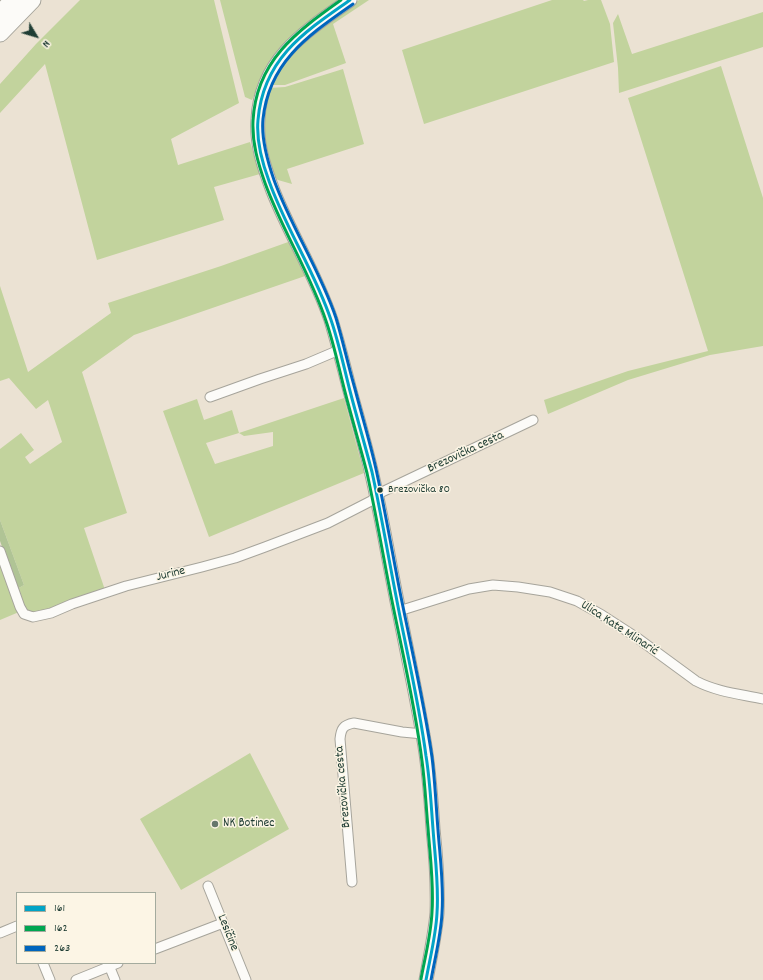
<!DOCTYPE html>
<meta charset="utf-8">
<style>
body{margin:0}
#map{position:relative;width:763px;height:980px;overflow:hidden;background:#ebe2d3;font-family:Dekko,sans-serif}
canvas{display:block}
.legend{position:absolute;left:16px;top:892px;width:140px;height:72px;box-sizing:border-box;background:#fcf5e5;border:1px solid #a4ab9e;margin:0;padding:5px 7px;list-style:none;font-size:12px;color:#1f3d34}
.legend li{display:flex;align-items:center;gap:8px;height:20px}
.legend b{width:20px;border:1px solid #a4ab9e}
.north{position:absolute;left:16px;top:16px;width:40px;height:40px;-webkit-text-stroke:3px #fcf5e5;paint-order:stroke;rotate:128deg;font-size:11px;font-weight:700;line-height:16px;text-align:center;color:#1f3d34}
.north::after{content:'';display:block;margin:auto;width:14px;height:18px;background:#1f3d34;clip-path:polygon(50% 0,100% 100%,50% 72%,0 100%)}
</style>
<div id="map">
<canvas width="763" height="980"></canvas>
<ul class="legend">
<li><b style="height:5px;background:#02a4c6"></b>161</li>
<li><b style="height:5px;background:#00a651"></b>162</li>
<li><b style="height:5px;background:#0065bd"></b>263</li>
</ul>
<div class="north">N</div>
</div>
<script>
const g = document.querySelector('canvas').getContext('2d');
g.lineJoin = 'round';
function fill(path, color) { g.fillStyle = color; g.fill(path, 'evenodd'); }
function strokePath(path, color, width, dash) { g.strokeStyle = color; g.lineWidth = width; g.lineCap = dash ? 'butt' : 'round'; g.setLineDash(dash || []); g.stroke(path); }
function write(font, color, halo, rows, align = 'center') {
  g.font = font + ' Dekko,sans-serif'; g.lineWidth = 3; g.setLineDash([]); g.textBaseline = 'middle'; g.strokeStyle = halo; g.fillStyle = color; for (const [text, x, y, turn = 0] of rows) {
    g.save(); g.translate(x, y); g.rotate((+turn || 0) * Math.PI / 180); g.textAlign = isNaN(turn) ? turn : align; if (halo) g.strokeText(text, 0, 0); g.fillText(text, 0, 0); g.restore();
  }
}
fill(new Path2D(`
 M80,0h134l25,103 -68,36 7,26 72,-23 10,32 -46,13 10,33 -127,40 -52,-196 -45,49v-29l36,-40z
 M220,0h122l-79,77 -11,23 -7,-3z
 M359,0h10l-36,24 13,39 -61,22h-14l18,-30 28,-26z
 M552,0h31l1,1 4,-1h13l9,24 4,38 -190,62 -22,-74z
 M763,12v35l-144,46 -1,-25 -5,-45 5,-9 14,40z
 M721,66l42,132v148l-53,9 -82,25 -80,34 -4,-14 84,-29 80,-20 -80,-253z
 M343,69l21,75 -77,25 5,15 -14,-4 -6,-5 -8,-27 -1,-27 6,-33 16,-1z
 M291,241l17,34 -174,60 -52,37 45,141 -43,15 21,62 -67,24 -11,-3 -10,-22 7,-4 -24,-65v-71l21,-16 13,17 -9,7 5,7 32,-22 -14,-42 -12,9 -27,-31 -9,3v-95l28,86 83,-59 -3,-10 113,-37z
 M344,398l20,75 -155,64 -46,-126 34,-12 7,21 28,-10 7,23zM273,432v14l-58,18 -9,-21 33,-10 5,3z
 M0,560l19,52 -19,8z
 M250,753l39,76 -108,61 -41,-71z`), '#c2d39d');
fill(new Path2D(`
 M0,520l24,65 -7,4 -17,-48z`), '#b0c495');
const street = new Path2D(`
 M210,397l50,-18 46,-15 33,-14
 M0,551l20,56 4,7 9,3 18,-4 21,-9 54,-18 76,-19 33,-9 30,-11 63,-24 43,-22 11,-9 151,-72
 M399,611l70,-22 24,-4 25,2 32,5 27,9 25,14 34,22 60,44c21,11 44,13 67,18
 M352,882l-12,-143c1,-10 3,-14 14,-16l48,9 21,2
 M208,886l38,94
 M0,933l17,-7
 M155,949l68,-26
 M43,963l7,17
 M108,963l7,17
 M76,980l42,-17`);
const secondary = new Path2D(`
 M350,0c-44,31 -89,59 -92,119 -2,25 6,48 15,72 17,43 43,84 58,129 7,23 13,47 19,71 10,35 20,71 27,107 8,37 14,75 22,113 8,41 17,82 24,124 6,31 8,62 10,94 3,28 5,56 4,84 -2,22 -7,45 -11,67`);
const highway = new Path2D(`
 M0,14l13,-14
 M0,33l32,-33`);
strokePath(street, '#a6a49b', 11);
strokePath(secondary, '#a6a49b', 15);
strokePath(highway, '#a6a49b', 19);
strokePath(street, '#fcfbf8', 9);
strokePath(secondary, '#fcfbf8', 13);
strokePath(highway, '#fcfbf8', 17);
strokePath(new Path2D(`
 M350,0c-46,32 -87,59 -92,120 -2,21 4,42 11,61 17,48 46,91 62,139 8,23 13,48 19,71 7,27 15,54 22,81 9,41 16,83 24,124 10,53 23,106 30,160 4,24 5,48 7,73 2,28 6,56 4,84 -1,22 -7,45 -11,67`), '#02a4c6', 3);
strokePath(new Path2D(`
 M341,0c-45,32 -85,61 -88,121 -1,22 5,42 12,62 17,47 45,90 61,138 8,23 13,48 19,71 7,27 15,54 22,81 9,41 16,82 24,123 11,55 24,109 31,165 3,22 4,45 6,67 2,28 6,56 4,84 -1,23 -7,45 -11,67`), '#00a651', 3);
strokePath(new Path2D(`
 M353,4c-44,31 -84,57 -90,115 -2,20 4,41 11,61 17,47 46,90 62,138 7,23 12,47 19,71 7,27 15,53 21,80 9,41 16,82 24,123 11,55 24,110 32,165 3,24 4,48 6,73 2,27 6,55 4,83 -1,22 -7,45 -11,67`), '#0065bd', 3);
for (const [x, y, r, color] of [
 [380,490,3.5,"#1f3d34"],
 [215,824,4,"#66776c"]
]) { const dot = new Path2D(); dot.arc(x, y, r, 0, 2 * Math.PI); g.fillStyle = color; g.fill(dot); strokePath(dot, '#fcf5e5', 1.5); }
write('12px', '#1f3d34', '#fcf5e5', [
 ["Brezovička 80",388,490]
], 'left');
write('13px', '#1f3d34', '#fcf5e5', [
 ["Brezovička cesta",466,453,-25],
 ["Jurine",171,575,-14],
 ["Ulica Kate Mlinarić",619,629,33],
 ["Brezovička cesta",344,787,-95],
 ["Lesičine",227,933,68]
]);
write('13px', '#1f3d34', '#fcf5e5', [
 ["NK Botinec",223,824]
], 'left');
</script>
